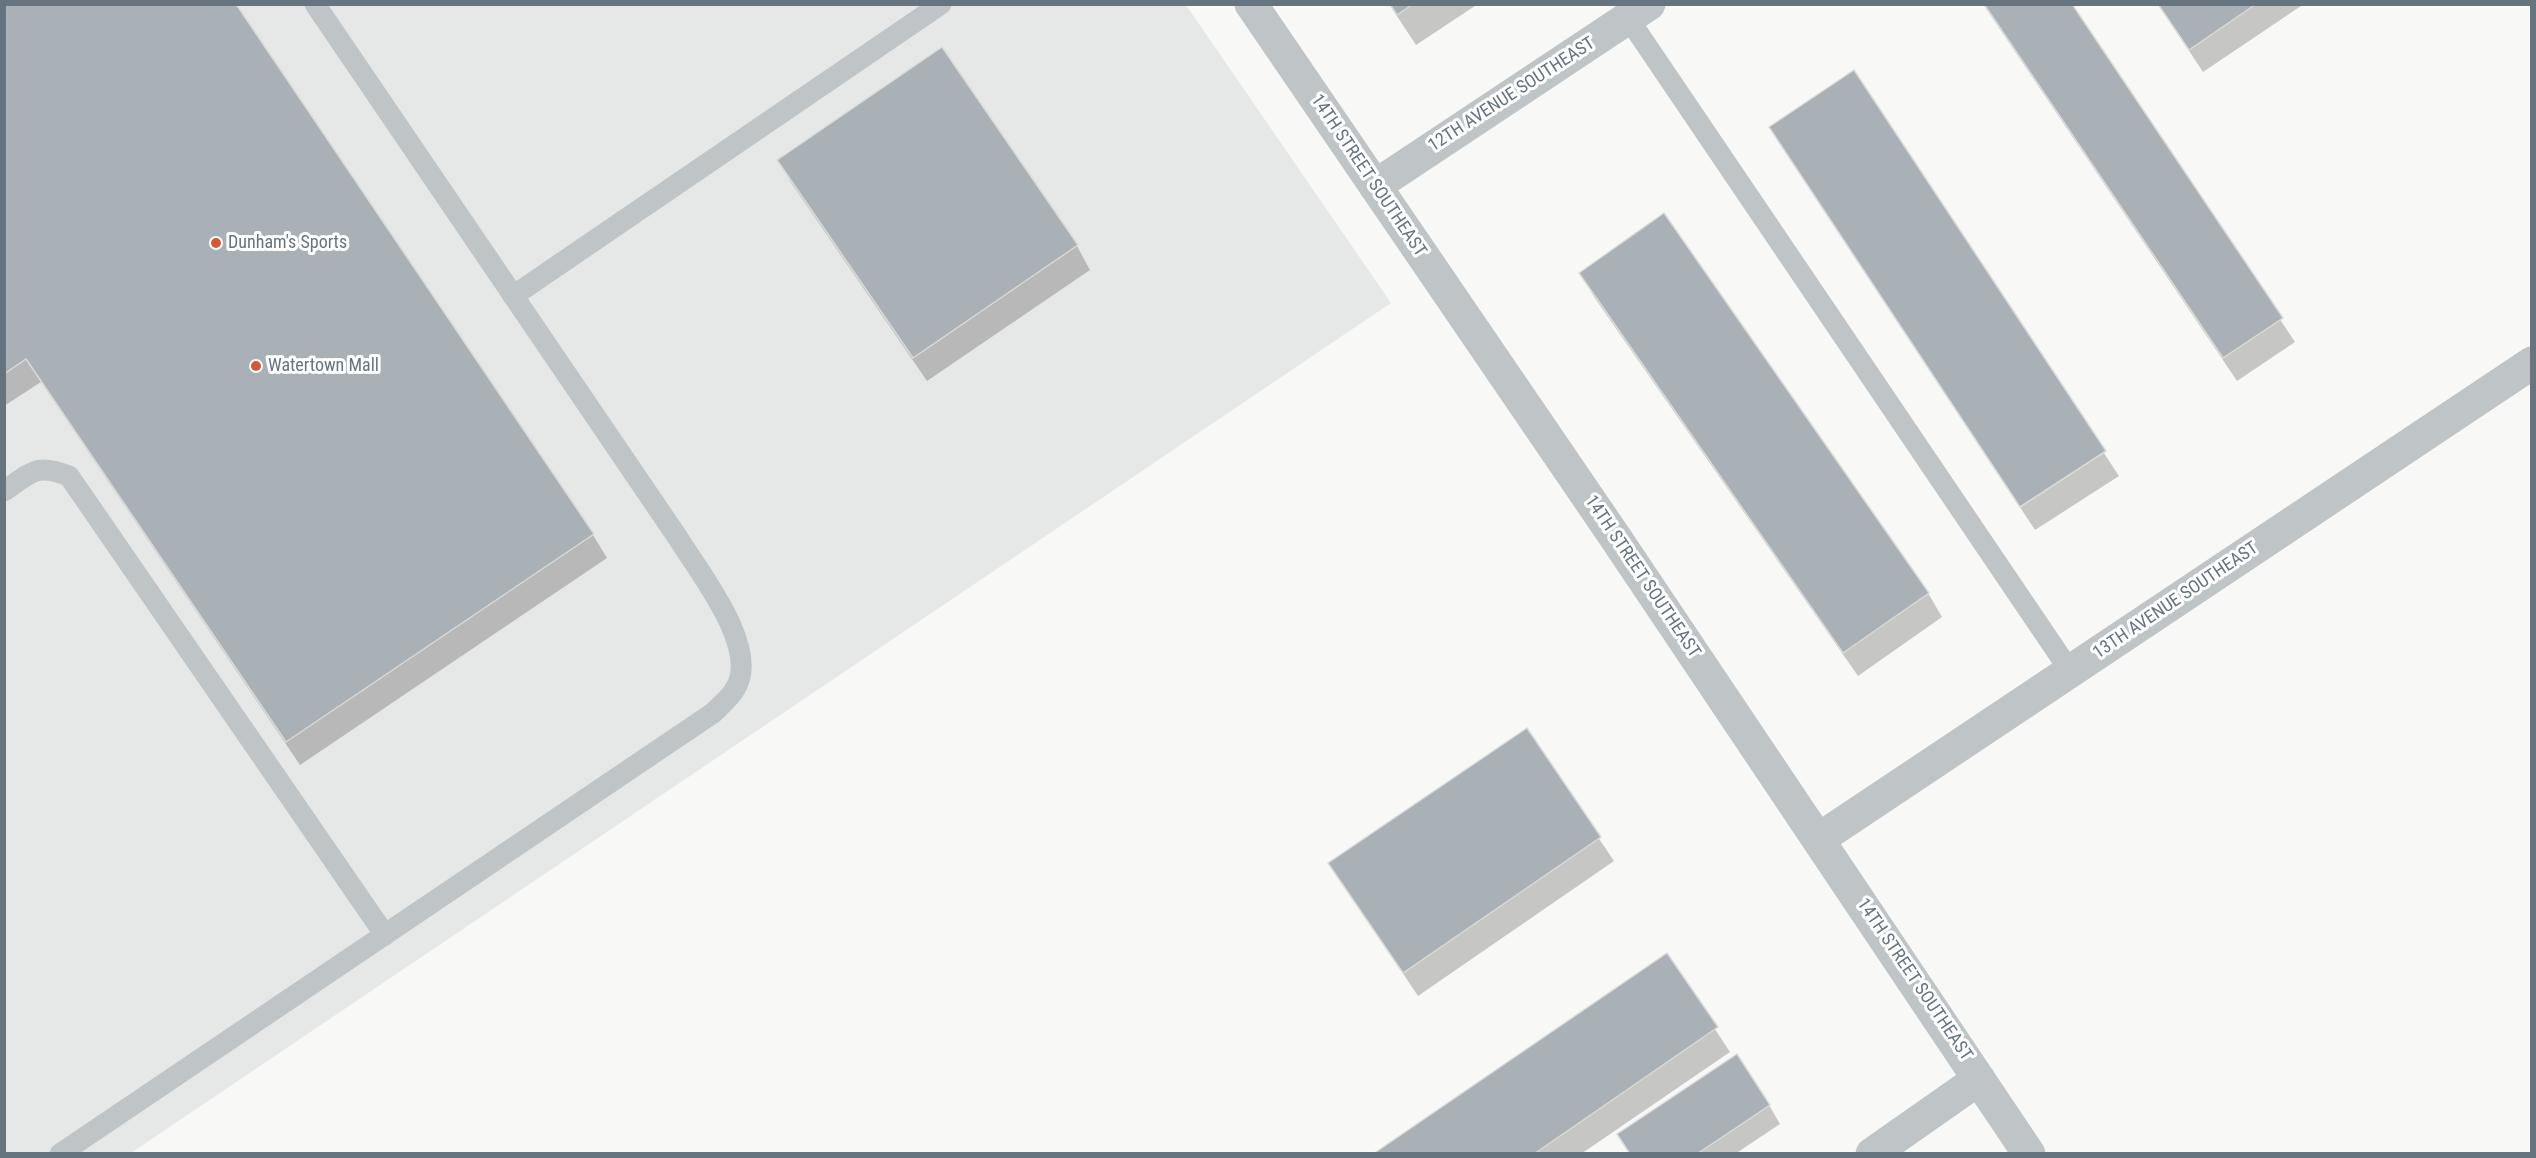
<!DOCTYPE html>
<style>
body{margin:0}
#map{position:relative;width:2536px;height:1158px;overflow:hidden;background:#f8f8f6;font-family:"Roboto Condensed",sans-serif}
canvas{display:block}
.frame{position:absolute;inset:0;border:6px solid #65747f;pointer-events:none}
</style>
<div id="map">
<canvas width="2536" height="1158"></canvas>
<div class="frame"></div>
</div>
<script>
const g = document.querySelector('canvas').getContext('2d');
g.lineJoin = 'round';
function fill(path, color) { g.fillStyle = color; g.fill(path, 'evenodd'); }
function strokePath(path, color, width, dash) { g.strokeStyle = color; g.lineWidth = width; g.lineCap = dash ? 'butt' : 'round'; g.setLineDash(dash || []); g.stroke(path); }
function write(font, color, halo, rows, align = 'center') {
  g.font = font + ' "Roboto Condensed",sans-serif'; g.lineWidth = 6; g.setLineDash([]); g.textBaseline = 'middle'; g.strokeStyle = halo; g.fillStyle = color; for (const [text, x, y, turn = 0] of rows) {
    g.save(); g.translate(x, y); g.rotate((+turn || 0) * Math.PI / 180); g.textAlign = isNaN(turn) ? turn : align; if (halo) g.strokeText(text, 0, 0); g.fillText(text, 0, 0); g.restore();
  }
}
fill(new Path2D(`
 M5,5h1181l205,298 -1260,850 -126,1z`), '#e6e7e7');
fill(new Path2D(`
 M4,4l589,531 14,23 -307,207 -259,-383 -37,24z
 M1389,4h89l-62,41z
 M1983,4h87l225,338 -58,39z
 M2158,4h146l-101,68z
 M941,49l136,197 13,24 -163,111 -135,-197 -13,-23z
 M1854,72l265,404 -84,54 -264,-402z
 M1581,273l347,320 14,24 -84,59 -264,-379z
 M1526,730l88,131 -196,135 -88,-132z
 M1666,955l64,97 -149,102h-205z
 M1769,1105l11,19 -45,30h-105l-11,-19z`), '#0003');
const building = new Path2D(`
 M4,4h232l358,530 -308,208 -260,-383 -22,15z
 M1390,4h23l-16,11z
 M1984,4h88l211,314 -60,40z
 M2158,4h98l-67,46z
 M942,47l136,198 -165,113 -136,-198z
 M1854,70l252,381 -86,56 -251,-380z
 M1664,213l265,380 -86,60 -264,-380z
 M1527,728l74,109 -198,136 -75,-110z
 M1667,953l51,74 -184,127h-161z
 M1737,1054l33,51 -73,49h-67l-13,-20z`);
fill(building, '#a9b1b6');
strokePath(building, '#dadad8', 1.5);
strokePath(new Path2D(`
 M1628,18l442,653
 M513,296l428,-292
 M4,491c28,-19 32,-28 65,-15l316,459
 M60,1154l653,-441c7,-7 17,-15 22,-24 26,-40 -36,-117 -57,-151l-363,-534`), '#bfc4c7', 21);
strokePath(new Path2D(`
 M1251,4l364,533 414,617
 M1375,186l274,-182
 M1819,839l713,-476
 M1872,1154l107,-75`), '#bfc4c7', 33);
for (const [x, y, r, color] of [
 [216,243,6,"#d95834"],
 [256,366,6,"#d95834"]
]) { const dot = new Path2D(); dot.arc(x, y, r, 0, 2 * Math.PI); g.fillStyle = color; g.fill(dot); strokePath(dot, '#fff', 2); }
write('18px', '#65747f', '#fff', [
 ["12TH AVENUE SOUTHEAST",1512,95,-33],
 ["14TH STREET SOUTHEAST",1368,176,56],
 ["14TH STREET SOUTHEAST",1642,577,56],
 ["13TH AVENUE SOUTHEAST",2176,601,-34],
 ["14TH STREET SOUTHEAST",1914,980,56]
]);
write('18px', '#65747f', '#fff', [
 ["Dunham's Sports",228,243],
 ["Watertown Mall",268,366]
], 'left');
</script>
